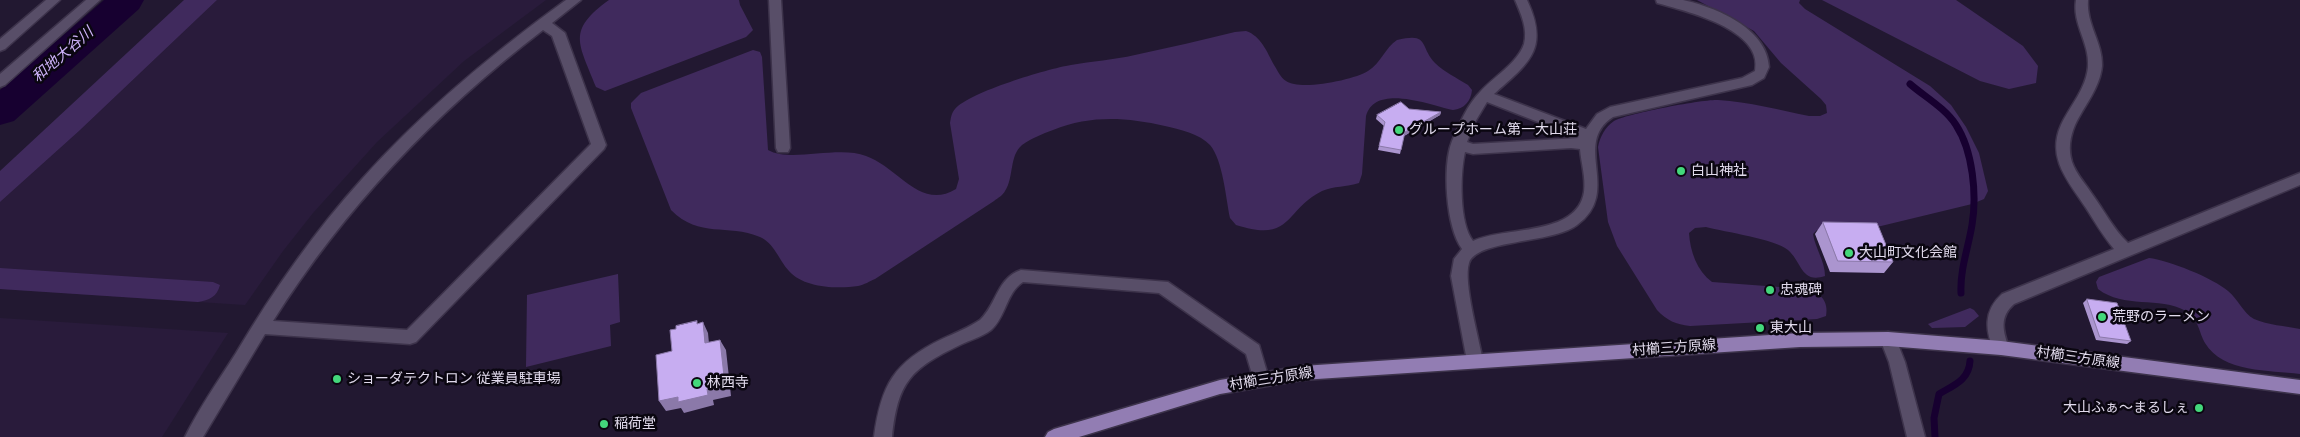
<!DOCTYPE html>
<meta charset="utf-8">
<style>
body{margin:0}
canvas{display:block;background:#221831}
</style>
<canvas width="2300" height="437"></canvas>
<script>
const g = document.querySelector('canvas').getContext('2d');
g.lineJoin = 'round';
function fill(path, color) { g.fillStyle = color; g.fill(path, 'evenodd'); }
function strokePath(path, color, width, dash) { g.strokeStyle = color; g.lineWidth = width; g.lineCap = dash ? 'butt' : 'round'; g.setLineDash(dash || []); g.stroke(path); }
function write(font, color, halo, rows, align = 'center') {
  g.font = font + ' "Noto Sans","Noto Sans JP",sans-serif'; g.lineWidth = 5; g.setLineDash([]); g.textBaseline = 'middle'; g.strokeStyle = halo; g.fillStyle = color; for (const [text, x, y, turn = 0] of rows) {
    g.save(); g.translate(x, y); g.rotate((+turn || 0) * Math.PI / 180); g.textAlign = isNaN(turn) ? turn : align; if (halo) g.strokeText(text, 0, 0); g.fillText(text, 0, 0); g.restore();
  }
}
fill(new Path2D(`
 M217,0h329l-82,61 -87,81 -64,71 -30,38 -38,54 -245,-16v-87l79,-71z
 M0,318l228,15 -66,104h-162z`), '#291b3b');
fill(new Path2D(`
 M184,0h33l-138,131 -79,71v-31z
 M609,0h130l1,5 13,25 -7,7 -141,54 -9,-4c-17,-44 -30,-56 13,-87z
 M1697,0h103l-1,3 6,6 125,77 21,19 15,22 13,26 9,38 -4,8 -12,5 -91,22 -19,4h-45l-4,4c2,14 12,27 12,42 -24,8 -23,-14 -37,-26 -13,-11 -63,-18 -82,-23l-11,1 -6,5c1,18 8,38 23,49l94,7c14,3 23,12 20,27l-9,3 -127,7c-14,-2 -23,-5 -33,-16l-40,-64 -9,-24 -10,-75c2,-10 7,-20 16,-26 11,-7 90,-22 104,-21 31,2 61,10 91,16h11l7,-3 -1,-8 -5,-6 -40,-36 -27,-32z
 M1822,0h134l67,46 15,20 -2,17 -27,6 -29,-8z
 M1246,31c15,5 21,21 28,34 4,6 6,12 12,16 14,10 68,-1 82,-10 13,-8 17,-23 29,-31 33,-8 22,6 38,23 9,9 22,15 33,22l4,5c-1,11 -8,19 -19,20 -23,-5 -78,-27 -87,6l-4,58 -3,9c-12,4 -26,3 -37,8 -38,19 -29,52 -86,34l-6,-7c-4,-19 -7,-58 -20,-73 -10,-11 -31,-16 -45,-19 -39,-9 -75,-11 -112,4 -11,4 -21,8 -31,15 -13,11 -8,32 -17,46 -2,4 -7,7 -11,10l-119,78c-5,2 -11,6 -17,7 -21,3 -54,2 -69,-15 -10,-11 -15,-28 -29,-34 -33,-14 -60,2 -89,-27l-40,-102v-5l10,-10 112,-43 7,2 2,5 6,93c23,13 70,-5 98,6 32,11 54,55 90,33l3,-10 -9,-56c1,-5 1,-9 5,-14 15,-17 92,-40 116,-44 21,-4 43,-5 64,-10 33,-7 67,-15 100,-23z
 M2149,258c19,2 64,20 79,33 10,8 15,22 26,28 14,6 31,7 46,10v45c-30,-4 -77,-1 -95,-31 -6,-10 -7,-26 -19,-32 -27,-15 -62,-2 -88,-22l-2,-7 3,-5z
 M0,268l213,14 7,3c-3,12 -11,15 -22,17l-198,-13z
 M618,274l2,48 -10,3 1,21 -85,21 1,-72z
 M1970,308l4,2 5,6 -14,11 -33,1 -4,-4z`), '#402a5d');
strokePath(new Path2D(`
 M1910,84c15,13 35,24 46,41 17,26 21,70 16,100 -4,24 -12,44 -11,68
 M1935,437l-1,-19 5,-24c15,-9 30,-14 31,-33`), '#170030', 7);
fill(new Path2D(`
 M104,0h40l-5,9 -125,112 -14,4v-35z`), '#170030');
const minor = new Path2D(`
 M46,0h14l-55,49 -5,2v-12z
 M86,0h14l-95,85 -5,2v-13z
 M566,0h15l-29,23 13,10 41,112 -2,4 -188,193 -6,2 -145,-10 -62,103h-18c14,-29 34,-57 51,-84 37,-62 78,-121 126,-174 61,-68 131,-126 204,-179zM543,30l9,6 39,108 -184,186 -134,-9c72,-114 163,-209 270,-291z
 M769,0h12l9,148 -2,4h-10l-2,-4z
 M1515,0h12c23,49 2,63 -33,94l92,35 11,-15 13,-7 132,-29 13,-7c9,-42 -70,-60 -98,-68l-1,-3c8,0 18,0 27,0 32,7 84,28 86,67l-5,11 -12,7 -139,32c-42,27 10,75 -36,108 -25,19 -100,14 -108,38 -6,19 10,76 14,98l-2,5 -6,2 -6,-2 -2,-5 -16,-85 3,-17 8,-10c-16,-22 -20,-83 -10,-108 7,-16 15,-36 28,-49 13,-15 37,-28 44,-48 4,-15 -3,-30 -9,-44zM1487,102l92,36 -106,6 -6,-2 8,-20zM1571,148l9,1c1,14 6,28 4,43 -7,45 -80,34 -111,49 -14,-18 -13,-67 -8,-89l8,2z
 M2076,0h12c-2,24 15,43 14,66 -2,22 -18,40 -27,59 -5,12 -7,24 -3,37 4,12 13,21 20,32 12,16 21,35 36,49l172,-70v12l-286,119c-15,13 -11,27 -5,44l-2,5 -6,2 -6,-2c-10,-22 -12,-42 7,-59l112,-45c-11,-13 -19,-27 -28,-41 -17,-26 -40,-50 -25,-83 9,-19 25,-36 27,-58 2,-24 -16,-43 -12,-67z
 M1021,270l147,12 91,63 10,34 -2,5 -6,2 -6,-2 -9,-30 -87,-61 -136,-11c-17,11 -17,35 -32,48 -9,7 -21,10 -31,15 -50,24 -62,37 -68,92h-18c7,-52 20,-75 68,-98 13,-6 26,-11 38,-19 17,-16 17,-42 41,-50z
 M1888,332l6,2 11,28 20,75h-18l-18,-75 -9,-23 2,-5z`);
const major = new Path2D(`
 M1888,332l113,9 299,39v14l-299,-39 -113,-9 -88,1 -498,33 -82,14 -141,43h-34l3,-5 6,-3 166,-49 82,-14 498,-33z`);
strokePath(minor, '#3d334b', 3);
strokePath(major, '#3d334b', 3);
fill(minor, '#584e68');
fill(major, '#927db3');
fill(new Path2D(`
 M1409,109l32,3 -1,3 -36,21 -4,18 -22,-4 6,-24 -8,-7 1,-4z
 M1823,222l70,40 -9,11 -54,-1 -15,-38z
 M2087,299l44,42 -4,3 -31,-4 -13,-37z`), '#ab95cf');
fill(new Path2D(`
 M1441,112l-1,3 -36,21 1,-4z
 M703,322l5,11 2,21 -5,-11z
 M720,340l6,10 5,46 -18,4 1,5 -30,8 -3,-5 -15,3 -7,-10 48,-12z`), '#8b79a9');
const building = new Path2D(`
 M1401,102l8,7 32,3 -36,20 -4,18 -22,-4 6,-24 -8,-7z
 M1823,222l54,1 16,39 -55,-1z
 M2087,299l30,4 14,38 -31,-4z
 M697,321v3l6,-2 2,21 15,-3 5,45 -18,4 1,6 -30,7v-5l-19,4 -3,-46 16,-4 -2,-21 6,-1v-3z`);
fill(building, '#c7adf1');
strokePath(building, '#8b79a9', 1);
for (const [x, y, r, color] of [
 [1399,130,5,"#43d77b"],
 [1681,171,5,"#43d77b"],
 [1849,253,5,"#43d77b"],
 [1770,290,5,"#43d77b"],
 [2102,317,5,"#43d77b"],
 [1760,328,5,"#43d77b"],
 [337,379,5,"#43d77b"],
 [697,383,5,"#43d77b"],
 [2199,408,5,"#43d77b"],
 [604,424,5,"#43d77b"]
]) { const dot = new Path2D(); dot.arc(x, y, r, 0, 2 * Math.PI); g.fillStyle = color; g.fill(dot); strokePath(dot, '#0a0610', 2); }
write('14px', '#e1daec', '#0a0610', [
 ["グループホーム第一大山荘",1409,130],
 ["白山神社",1691,171],
 ["大山町文化会館",1859,253],
 ["忠魂碑",1780,290],
 ["荒野のラーメン",2112,317],
 ["東大山",1770,328],
 ["ショーダテクトロン 従業員駐車場",347,379],
 ["林西寺",707,383],
 ["大山ふぁ～まるしぇ",2189,408,"right"],
 ["稲荷堂",614,424]
], 'left');
write('14px', '#e1daec', '#0a0610', [
 ["村櫛三方原線",1674,348,-4],
 ["村櫛三方原線",2078,358,8],
 ["村櫛三方原線",1271,379,-9]
]);
write('italic 15px', '#cdb2f9', '#0a0610', [
 ["和地大谷川",63,55,-41]
]);
</script>
